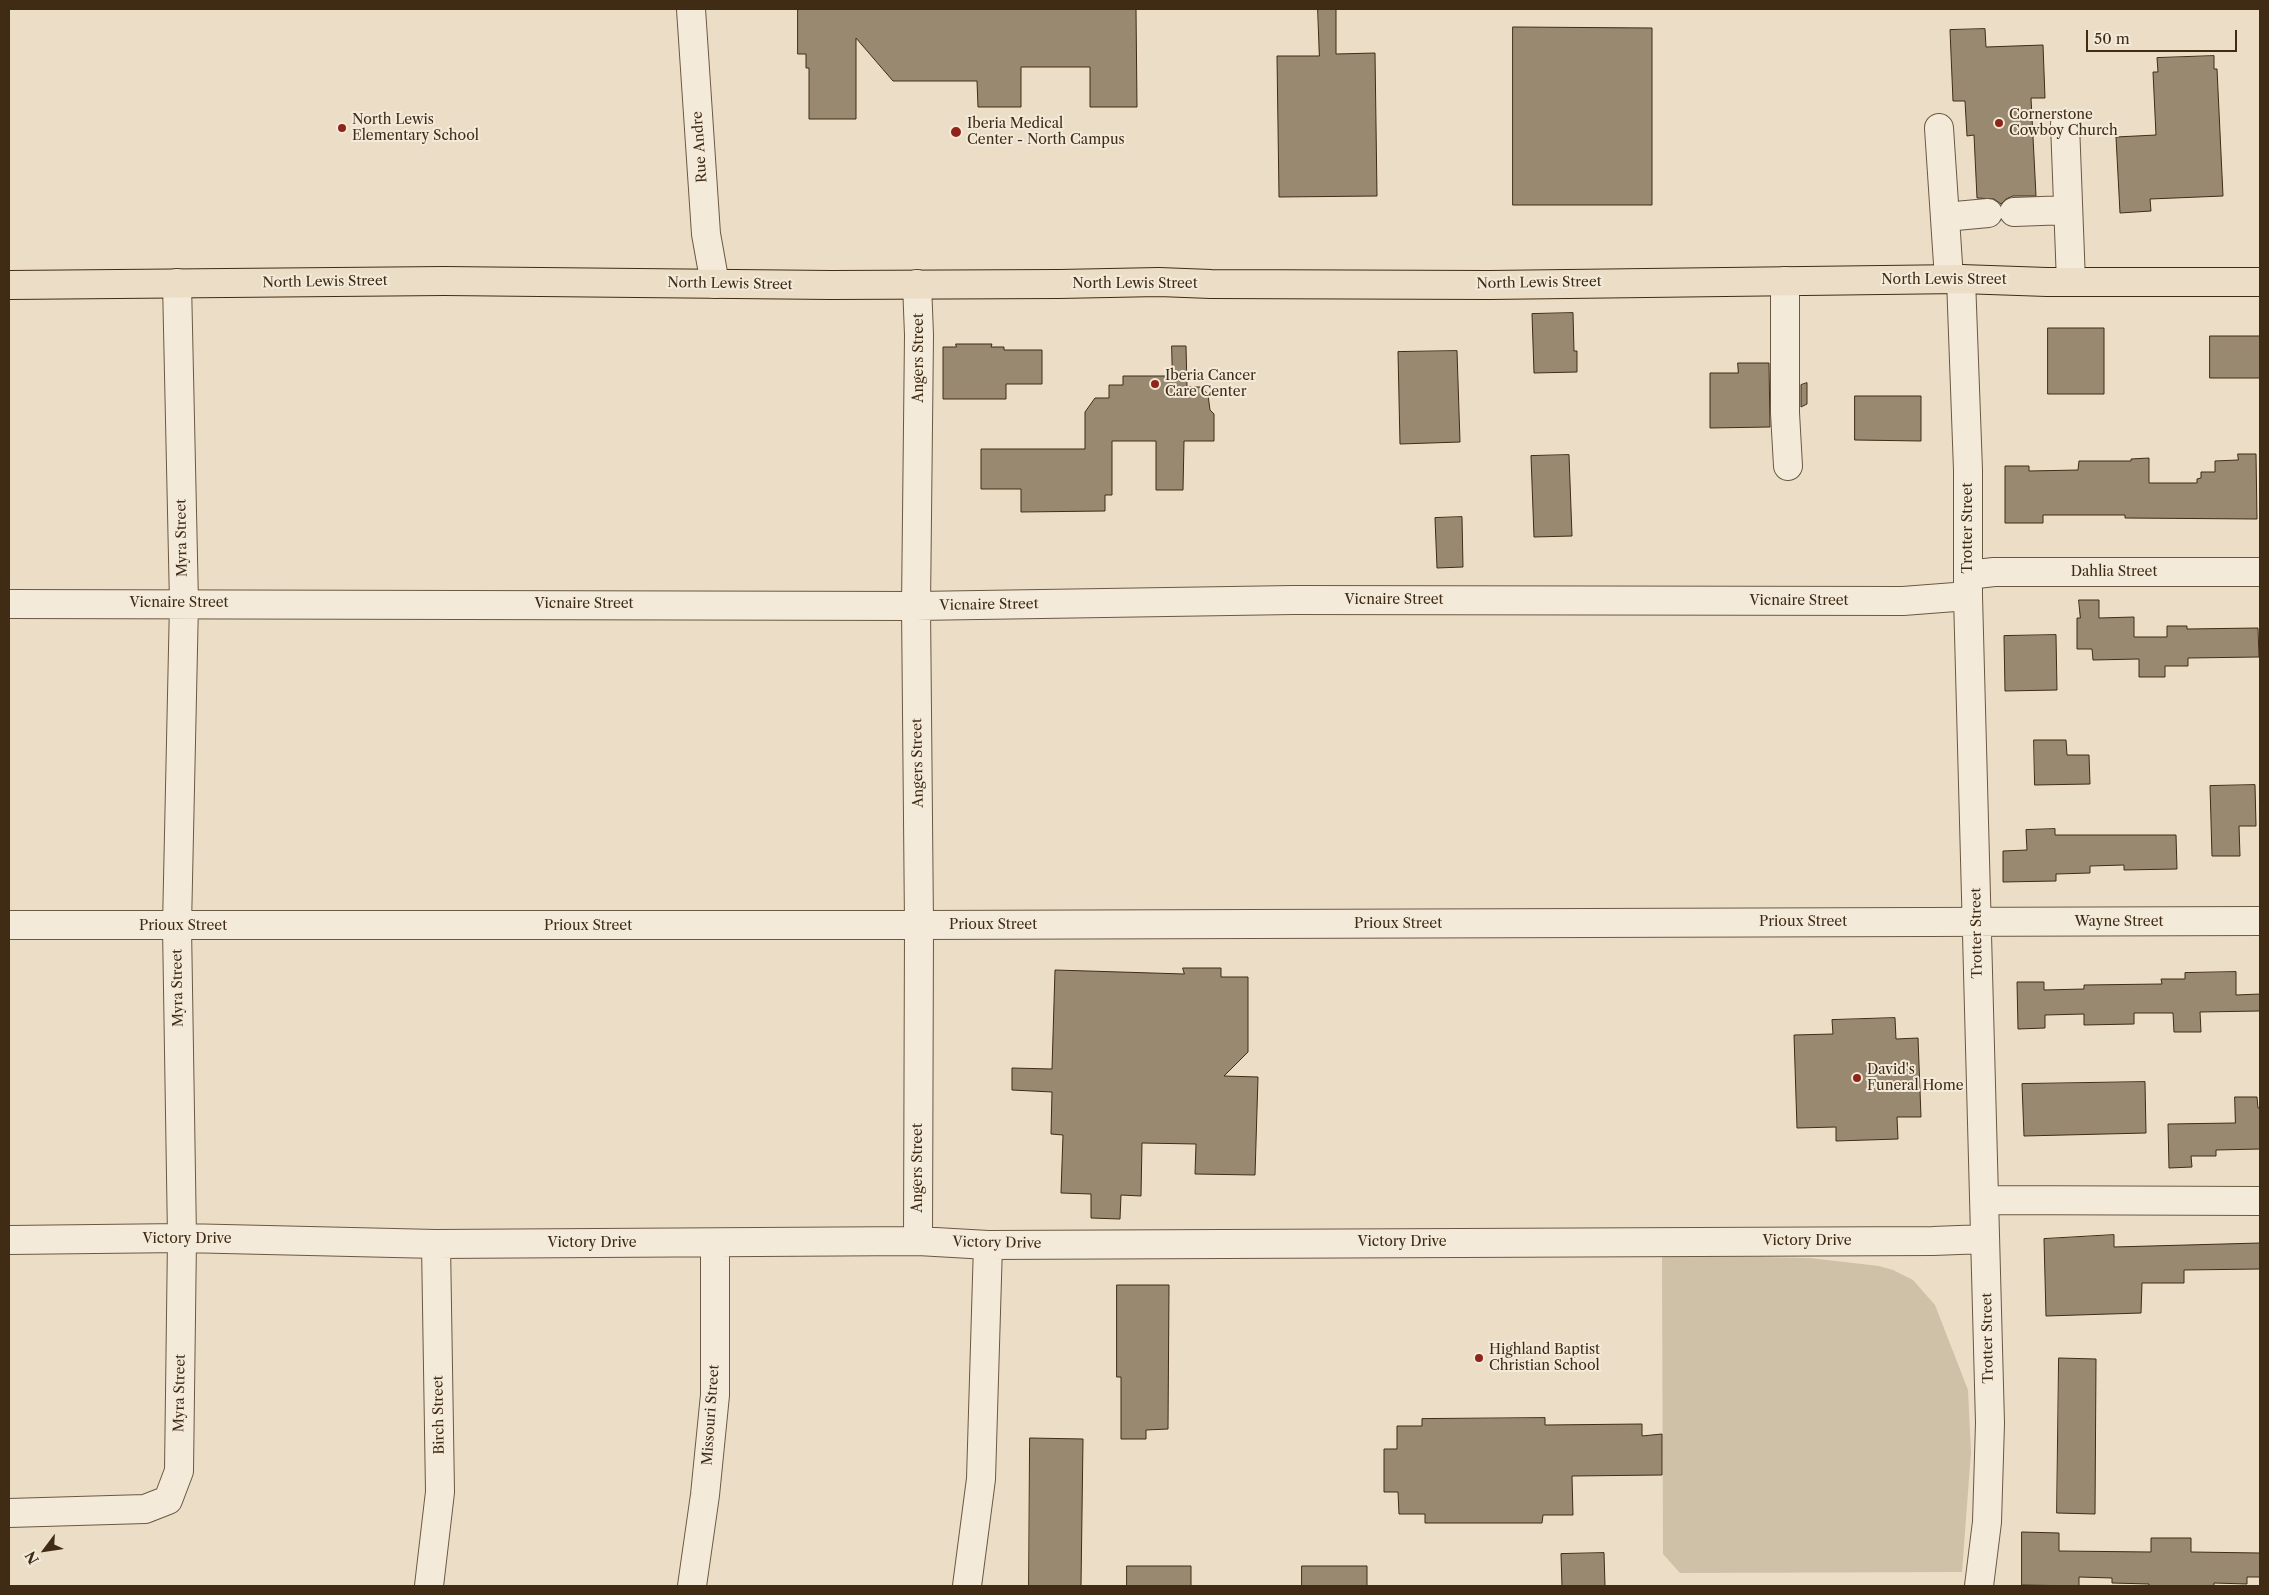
<!DOCTYPE html>
<style>
body{margin:0}
#map{position:relative;width:2269px;height:1595px;overflow:hidden;background:#ecdec6;font-family:"Libre Caslon Text",serif}
canvas{display:block}
.frame{position:absolute;inset:0;border:10px solid #402c15;pointer-events:none}
.north{position:absolute;left:20px;top:1525px;width:50px;height:50px;-webkit-text-stroke:4px #f3eada;paint-order:stroke;rotate:239deg;font-size:14px;font-weight:700;line-height:20px;text-align:center;color:#402c15}
.north::after{content:'';display:block;margin:auto;width:18px;height:22px;background:#402c15;clip-path:polygon(50% 0,100% 100%,50% 72%,0 100%)}
.scale{position:absolute;left:2086px;top:30px;width:151px;height:22px;box-sizing:border-box;border:2px solid #402c15;border-top:0;padding-left:6px;font-size:15px;line-height:18px;white-space:nowrap;color:#402c15;-webkit-text-stroke:4px #f3eada;paint-order:stroke}
</style>
<div id="map">
<canvas width="2269" height="1595"></canvas>
<div class="frame"></div>
<div class="north">N</div>
<div class="scale">50 m</div>
</div>
<script>
const g = document.querySelector('canvas').getContext('2d');
g.lineJoin = 'round';
function fill(path, color) { g.fillStyle = color; g.fill(path, 'evenodd'); }
function strokePath(path, color, width, dash) { g.strokeStyle = color; g.lineWidth = width; g.lineCap = dash ? 'butt' : 'round'; g.setLineDash(dash || []); g.stroke(path); }
function write(font, color, halo, rows, align = 'center') {
  g.font = font + ' "Libre Caslon Text",serif'; g.lineWidth = 4; g.setLineDash([]); g.textBaseline = 'middle'; g.strokeStyle = halo; g.fillStyle = color; for (const [text, x, y, turn = 0] of rows) {
    g.save(); g.translate(x, y); g.rotate((+turn || 0) * Math.PI / 180); g.textAlign = isNaN(turn) ? turn : align; if (halo) g.strokeText(text, 0, 0); g.fillText(text, 0, 0); g.restore();
  }
}
fill(new Path2D(`
 M1662,1255l148,3 69,8 14,4 20,10 22,25 33,85 3,62 -9,120 -282,1 -17,-19z`), '#cfc0a8');
const building = new Path2D(`
 M798,9h338l1,98h-47v-40h-69v40h-43l-1,-26h-84l-37,-43v81h-47v-51h-3v-14h-8z
 M1318,9h18v45l39,-1 2,143 -98,1 -2,-141h42z
 M1513,27l139,1v177h-139z
 M1985,29l1,18 57,-2 2,53h-14l5,98h-23l-7,3 -5,5 -7,-5 -17,-1 -3,-63 -7,1 -2,-35h-12l-3,-71z
 M2214,56v13h3l6,127 -73,3 1,12 -31,2 -4,-76 40,-2 -3,-63h5l-1,-14z
 M1573,313l1,38h3v21l-43,1 -2,-59z
 M2048,328h56v66h-56z
 M2210,336h50v42h-50z
 M956,344h36l-1,3h13v3h38v34h-36v15h-63v-52h13z
 M1172,346h14l1,41h15l6,8 2,15 4,4v27h-30l-1,49h-27v-49h-44v54h-7v16l-84,1v-23h-40v-40h104v-37l10,-14h14v-13h14v-9h49z
 M1457,351l3,91 -60,2 -2,-92z
 M1738,363h31l1,64 -60,1v-55h28z
 M1807,383v21l-6,3v-22z
 M1855,396h66v45l-66,-1z
 M2238,454h18l1,65 -132,-1v-3h-82v8h-38v-57h24v5l49,-1 1,-9h52v-2l18,-1v25h48v-4l4,-1v-6h14v-11l23,-1z
 M1569,455l3,81 -38,1 -3,-81z
 M1462,517l1,50 -26,1 -2,-50z
 M2079,600h20v18l35,-1v20h33v-11h20v3l71,-1 1,29 -71,1v8h-23v11h-26v-18l-46,1 -1,-11h-15v-31h3z
 M2056,635l1,55 -52,1 -1,-55z
 M2034,740h32l1,15h22l1,29 -55,1z
 M2255,785l1,41h-17l1,30h-28l-2,-70z
 M2055,829v6h121l1,34 -53,1v-5l-34,1v7l-34,1v7l-53,1v-31l24,-1 -1,-20z
 M1183,968h38v9h27v75l-24,24 34,1 -3,98 -60,-1 1,-30 -54,-1 -1,53 -20,-1 -1,24 -29,-1v-24l-30,-1 2,-58 -12,-1 1,-42 -40,-2v-22l40,1 3,-99 129,4z
 M2236,972v23l24,-1v17l-60,1 1,20h-27l-1,-19h-39v11l-50,1v-11l-39,1v13l-27,1 -1,-47h27v8l40,-1v-4l78,-1 -1,-5h24v-6z
 M1895,1018l1,21 22,-1 3,79h-24l1,22 -62,2v-14l-39,1 -3,-93 39,-1 -1,-14z
 M2145,1082l1,51 -122,3 -2,-52z
 M2235,1097h22l1,11h2v41l-44,1v6h-25l1,11 -23,1 -1,-44 67,-1z
 M2114,1235v12l146,-4v26l-76,1v13h-42l-1,30 -95,3 -2,-77z
 M1117,1285h52l-1,144 -22,1v9h-25v-62h-4z
 M2059,1358l37,1 -1,155 -38,-1z
 M1545,1418v7l97,-1v12l20,-2v41l-90,1 1,39h-30l-1,8h-117v-9h-26l-1,-22h-14v-43h13v-23h25v-7z
 M1030,1438l53,1 -2,147h-52z
 M2022,1532l37,1v18l92,1v-14h40v14l69,1v24h-13v7l-33,-1v3h-65v-2l-37,-1v-5l-33,-1v9l-57,-1z
 M1604,1553l1,33h-43l-1,-32z
 M1127,1566h64v20h-64z
 M1302,1566h65v20h-65z`);
fill(building, '#998971');
strokePath(building, '#402c15', 1);
const minor = new Path2D(`
 M691,9l15,225 9,50
 M2065,124l6,158
 M1939,128l10,151
 M2014,212l54,-2
 M1945,217l43,-4
 M1961,279l7,191v126l22,827 -3,99 -8,64
 M1785,281v132l3,53
 M917,284l2,51 -3,271 3,319 -1,316
 M1968,575l26,-3h266
 M9,604l907,2 377,-6 610,1 65,-5
 M9,925h910l1341,-4
 M1985,1200l275,1
 M9,1240l173,-2 254,6 482,-3 70,4 945,-4 52,-2
 M9,1513l136,-4 23,-9 11,-29 3,-233 -5,-312 7,-323 -7,-320
 M429,1586l11,-94 -4,-248
 M692,1586l13,-91 10,-100v-152
 M967,1586l14,-107 7,-234`);
const major = new Path2D(`
 M9,285l435,-4 387,4 228,-1 100,-2 52,2 278,1 472,-6 86,3h213`);
strokePath(minor, '#6b5841', 30);
strokePath(major, '#402c15', 30);
strokePath(minor, '#f3eada', 28);
strokePath(major, '#ecdec6', 28);
for (const [x, y, r, color] of [
 [1999,123,5,"#8f2418"],
 [342,128,5,"#8f2418"],
 [956,132,6,"#8f2418"],
 [1155,384,5,"#8f2418"],
 [1857,1078,5,"#8f2418"],
 [1479,1358,5,"#8f2418"]
]) { const dot = new Path2D(); dot.arc(x, y, r, 0, 2 * Math.PI); g.fillStyle = color; g.fill(dot); strokePath(dot, '#f3eada', 2); }
write('14px', '#402c15', '#f3eada', [
 ["Cornerstone",2009,115],
 ["Cowboy Church",2009,131],
 ["North Lewis",352,120],
 ["Elementary School",352,136],
 ["Iberia Medical",967,124],
 ["Center - North Campus",967,140],
 ["Iberia Cancer",1165,376],
 ["Care Center",1165,392],
 ["David's",1867,1070],
 ["Funeral Home",1867,1086],
 ["Highland Baptist",1489,1350],
 ["Christian School",1489,1366]
], 'left');
write('14px', '#402c15', '#f3eada', [
 ["Rue Andre",700,147,-94],
 ["North Lewis Street",1944,280],
 ["North Lewis Street",325,282,-1],
 ["North Lewis Street",1539,283,-1],
 ["North Lewis Street",730,284,1],
 ["North Lewis Street",1135,284],
 ["Angers Street",919,358,-90],
 ["Trotter Street",1968,528,-90],
 ["Myra Street",182,538,-91],
 ["Dahlia Street",2114,572],
 ["Vicnaire Street",1394,600],
 ["Vicnaire Street",1799,601],
 ["Vicnaire Street",179,603],
 ["Vicnaire Street",584,604],
 ["Vicnaire Street",989,605,-1],
 ["Angers Street",918,763,-91],
 ["Prioux Street",1803,922],
 ["Wayne Street",2119,922],
 ["Prioux Street",1398,924],
 ["Prioux Street",993,925],
 ["Prioux Street",183,926],
 ["Prioux Street",588,926],
 ["Trotter Street",1977,933,-91],
 ["Myra Street",178,988,-91],
 ["Angers Street",918,1168,-90],
 ["Victory Drive",187,1239],
 ["Victory Drive",1807,1241],
 ["Victory Drive",1402,1242],
 ["Victory Drive",592,1243],
 ["Victory Drive",997,1243,1],
 ["Trotter Street",1988,1338,-91],
 ["Myra Street",180,1393,-89],
 ["Birch Street",439,1415,-91],
 ["Missouri Street",711,1415,-86]
]);
</script>
